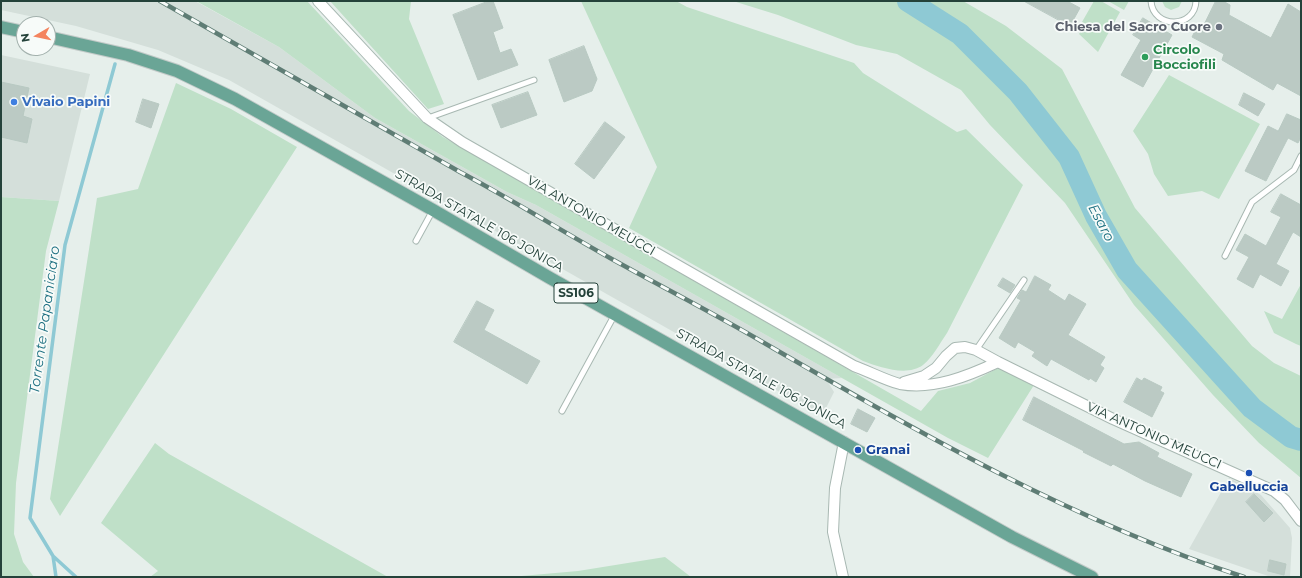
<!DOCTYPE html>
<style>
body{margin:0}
#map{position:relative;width:1302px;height:578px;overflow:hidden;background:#e6efeb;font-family:Montserrat,sans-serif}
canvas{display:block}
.frame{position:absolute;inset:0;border:2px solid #24423a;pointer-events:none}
.north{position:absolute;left:16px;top:16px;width:40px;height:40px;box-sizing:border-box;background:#f7fbf9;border:1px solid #a3b1ad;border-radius:50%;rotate:261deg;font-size:11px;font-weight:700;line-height:16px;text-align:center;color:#24423a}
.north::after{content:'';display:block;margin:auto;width:14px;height:18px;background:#f4845f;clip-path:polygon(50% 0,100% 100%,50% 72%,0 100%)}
</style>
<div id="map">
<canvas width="1302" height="578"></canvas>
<div class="frame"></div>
<div class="north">N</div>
</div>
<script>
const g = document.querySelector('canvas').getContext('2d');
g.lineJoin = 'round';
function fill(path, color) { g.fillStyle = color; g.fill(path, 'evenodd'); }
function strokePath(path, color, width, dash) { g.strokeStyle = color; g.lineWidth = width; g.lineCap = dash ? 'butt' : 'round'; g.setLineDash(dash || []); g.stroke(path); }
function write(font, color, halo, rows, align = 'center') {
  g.font = font + ' Montserrat,sans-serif'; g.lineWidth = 3.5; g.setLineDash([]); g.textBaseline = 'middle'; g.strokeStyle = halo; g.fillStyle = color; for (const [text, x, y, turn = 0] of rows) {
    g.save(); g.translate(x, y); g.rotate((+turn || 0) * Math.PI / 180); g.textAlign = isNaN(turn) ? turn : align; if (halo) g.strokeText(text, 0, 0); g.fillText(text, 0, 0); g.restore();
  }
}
fill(new Path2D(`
 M1,1h194l84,46 96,71 132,74 29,13 306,173 -16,1 8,13 -12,24 -593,-336 -71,-30 -82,-24 -75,-16z
 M1,55l89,19 -31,127 -58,-4z
 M1229,478l15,7 17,10 29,33 2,10 -2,39h-19l-82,-28z`), '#d4dfda');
fill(new Path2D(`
 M196,1h111l102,110 34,26 478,274 17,-20 32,-8 28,-15 4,1 32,16 -46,73 -40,-20 -412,-233 -29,-13 -132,-74 -96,-71z
 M330,1h81l-2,18 35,85 -16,5z
 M581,1h95l11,6 167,56 9,10 94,59 9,-3 57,56 -76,148c-7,10 -14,24 -24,32 -16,12 -44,2 -60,-4l-234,-133 28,-61z
 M733,1h230l43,25 56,43 73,139 117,138 22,17 27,13v102l-42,-35 -46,-48 -79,-90 -69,-102 -75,-78 -29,-35 -64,-36 -41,-9 -78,-30z
 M1094,1h7l19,11 -22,40 -19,-18 6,-10 -3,-2z
 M1108,1h21l-5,9z
 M1162,1h20l-3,6 -8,3 -6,-3z
 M1169,75l91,49 -41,75 -17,-8 -34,5 -14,-22 -6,-20 -15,-23z
 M176,83l55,26 66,38 -237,369 -10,-17 47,-301 41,-9z
 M1,197l58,4 -13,50 -30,232 -2,51 9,28 11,15h-33z
 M1301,284v62l-5,-2 -22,-11 -10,-22 18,8z
 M155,443l14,11 219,123h-238l8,-6 -57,-48z
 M665,557l26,20h-181l68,-6z`), '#bfe0c8');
strokePath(new Path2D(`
 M53,556l23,21
 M56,577l-3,-21 -23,-38 35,-273 50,-181`), '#8ec9d4', 3.5);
strokePath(new Path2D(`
 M908,1l52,33 58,58 51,65 27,59 31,54 125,138 39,29 10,3`), '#8ec9d4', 22);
const building = new Path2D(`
 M489,1h4l10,27 -10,4 7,21 11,-4 7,16 -40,15 -25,-65z
 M1024,1h43l13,7 -10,18z
 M1216,1h7l7,4 -1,10 42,23 17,-34 13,8v84l-24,-13 -4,7 -51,-30 2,-6 -32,-17 5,-10 5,1z
 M1143,18l29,17 -29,52 -22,-12 20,-35 -8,-5z
 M584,46l13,33 -5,12 -28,11 -15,-42z
 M1,82l28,6 -6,28 9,3 -5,24 -26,-6z
 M528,92l9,23 -36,13 -9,-23z
 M1244,93l21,11 -7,12 -19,-11z
 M143,99l16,5 -8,24 -15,-6z
 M1287,114l14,6v17l-3,6 -10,-5 -22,43 -21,-10 23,-45 10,5z
 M605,122l20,15 -31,42 -19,-15z
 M1281,194l20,11v32l-8,-5 -17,32 13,7 -8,15 -21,-12 -7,14 -16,-9 12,-22 -13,-7 9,-16 21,12 15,-29 -10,-5z
 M1035,276l16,9 -3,5 17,11 4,-7 17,10 -18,31 37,22 -5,8 4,3 -8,14 -6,-4 -1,2 -38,-21 -4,7 -15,-10 3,-4 -17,-10 -3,6 -16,-10 22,-38 -4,-2 5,-8 4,2z
 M1003,278l12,7 -5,8 -12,-7z
 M477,301l17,9 -10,20 56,31 -13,23 -73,-42z
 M1137,378l5,3 2,-3 18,9 -2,4 4,2 -12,24 -28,-15z
 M1034,397l90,47 15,-2 20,11 -2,4 35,17 -11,23 -36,-16 -32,-17 -2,2 -28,-14 1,-1 -61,-31z
 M858,409l17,9 -8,14 -16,-8z
 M1254,494l19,19 -9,9 -18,-20z
 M1270,560l16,4 -2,11 -16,-4z`);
fill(building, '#bbcac4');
strokePath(building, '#b8c9c2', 1);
const service = new Path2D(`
 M1151,1c2,28 44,28 45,0
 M428,118l106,-38
 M416,241l17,-31
 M1225,256l27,-54 42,-32 7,-14
 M976,350l48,-70
 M562,411l53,-97`);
const minor = new Path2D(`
 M318,1l109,117 35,24 392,224c14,5 33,15 46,18 34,6 68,-8 98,-22
 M904,382l20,-6 12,-8 10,-12 9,-8 10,-1 11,3 22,12 115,57 161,72 11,9 16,21
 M843,577l-10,-45 2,-44 9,-46`);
const primary = new Path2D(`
 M1,27l23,5
 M48,37l80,18 49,16 58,28 198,111 117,68 462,259 80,40`);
strokePath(service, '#a8b8b2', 7);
strokePath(minor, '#a8b8b2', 12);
strokePath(primary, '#c2cac8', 14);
strokePath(service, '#fff', 5);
strokePath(minor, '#fff', 10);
strokePath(primary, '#6aa596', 12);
const rail = new Path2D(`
 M160,1l300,171c51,27 100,58 150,86 52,29 105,56 156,86 153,89 309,178 478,233`);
strokePath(rail, '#5f7d75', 4.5);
strokePath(rail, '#f7fbf9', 3, [9]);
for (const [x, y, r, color] of [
 [1219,27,4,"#6b7280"],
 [1145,57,4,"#2e9e5b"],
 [14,102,4,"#3f7fe0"],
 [858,450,4,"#1a4fb4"],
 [1249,473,4,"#1a4fb4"]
]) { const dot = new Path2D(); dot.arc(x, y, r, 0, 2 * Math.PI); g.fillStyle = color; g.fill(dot); strokePath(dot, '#f7fbf9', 1.5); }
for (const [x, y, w] of [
 [576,293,44]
]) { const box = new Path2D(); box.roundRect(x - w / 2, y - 10, w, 20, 3); g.fillStyle = '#f7fbf9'; g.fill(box); strokePath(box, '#24423a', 1); }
write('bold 12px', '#24423a', null, [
 ["SS106",576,293]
]);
write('bold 13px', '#5b616d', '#f7fbf9', [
 ["Chiesa del Sacro Cuore",1211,27]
], 'right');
write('bold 13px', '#27864d', '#f7fbf9', [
 ["Circolo",1153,50],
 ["Bocciofili",1153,65]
], 'left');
write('bold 13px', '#366cbe', '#f7fbf9', [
 ["Vivaio Papini",22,102]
], 'left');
write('13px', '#24423a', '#f7fbf9', [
 ["VIA ANTONIO MEUCCI",591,216,30],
 ["STRADA STATALE 106 JONICA",479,221,30],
 ["STRADA STATALE 106 JONICA",761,379,29],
 ["VIA ANTONIO MEUCCI",1154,436,24]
]);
write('bold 13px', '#164399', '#f7fbf9', [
 ["Granai",866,450],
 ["Gabelluccia",1249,487,"center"]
], 'left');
write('italic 14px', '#1c6f80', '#f7fbf9', [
 ["Esaro",1101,223,62],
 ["Torrente Papaniciaro",45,320,-82]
]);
</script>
